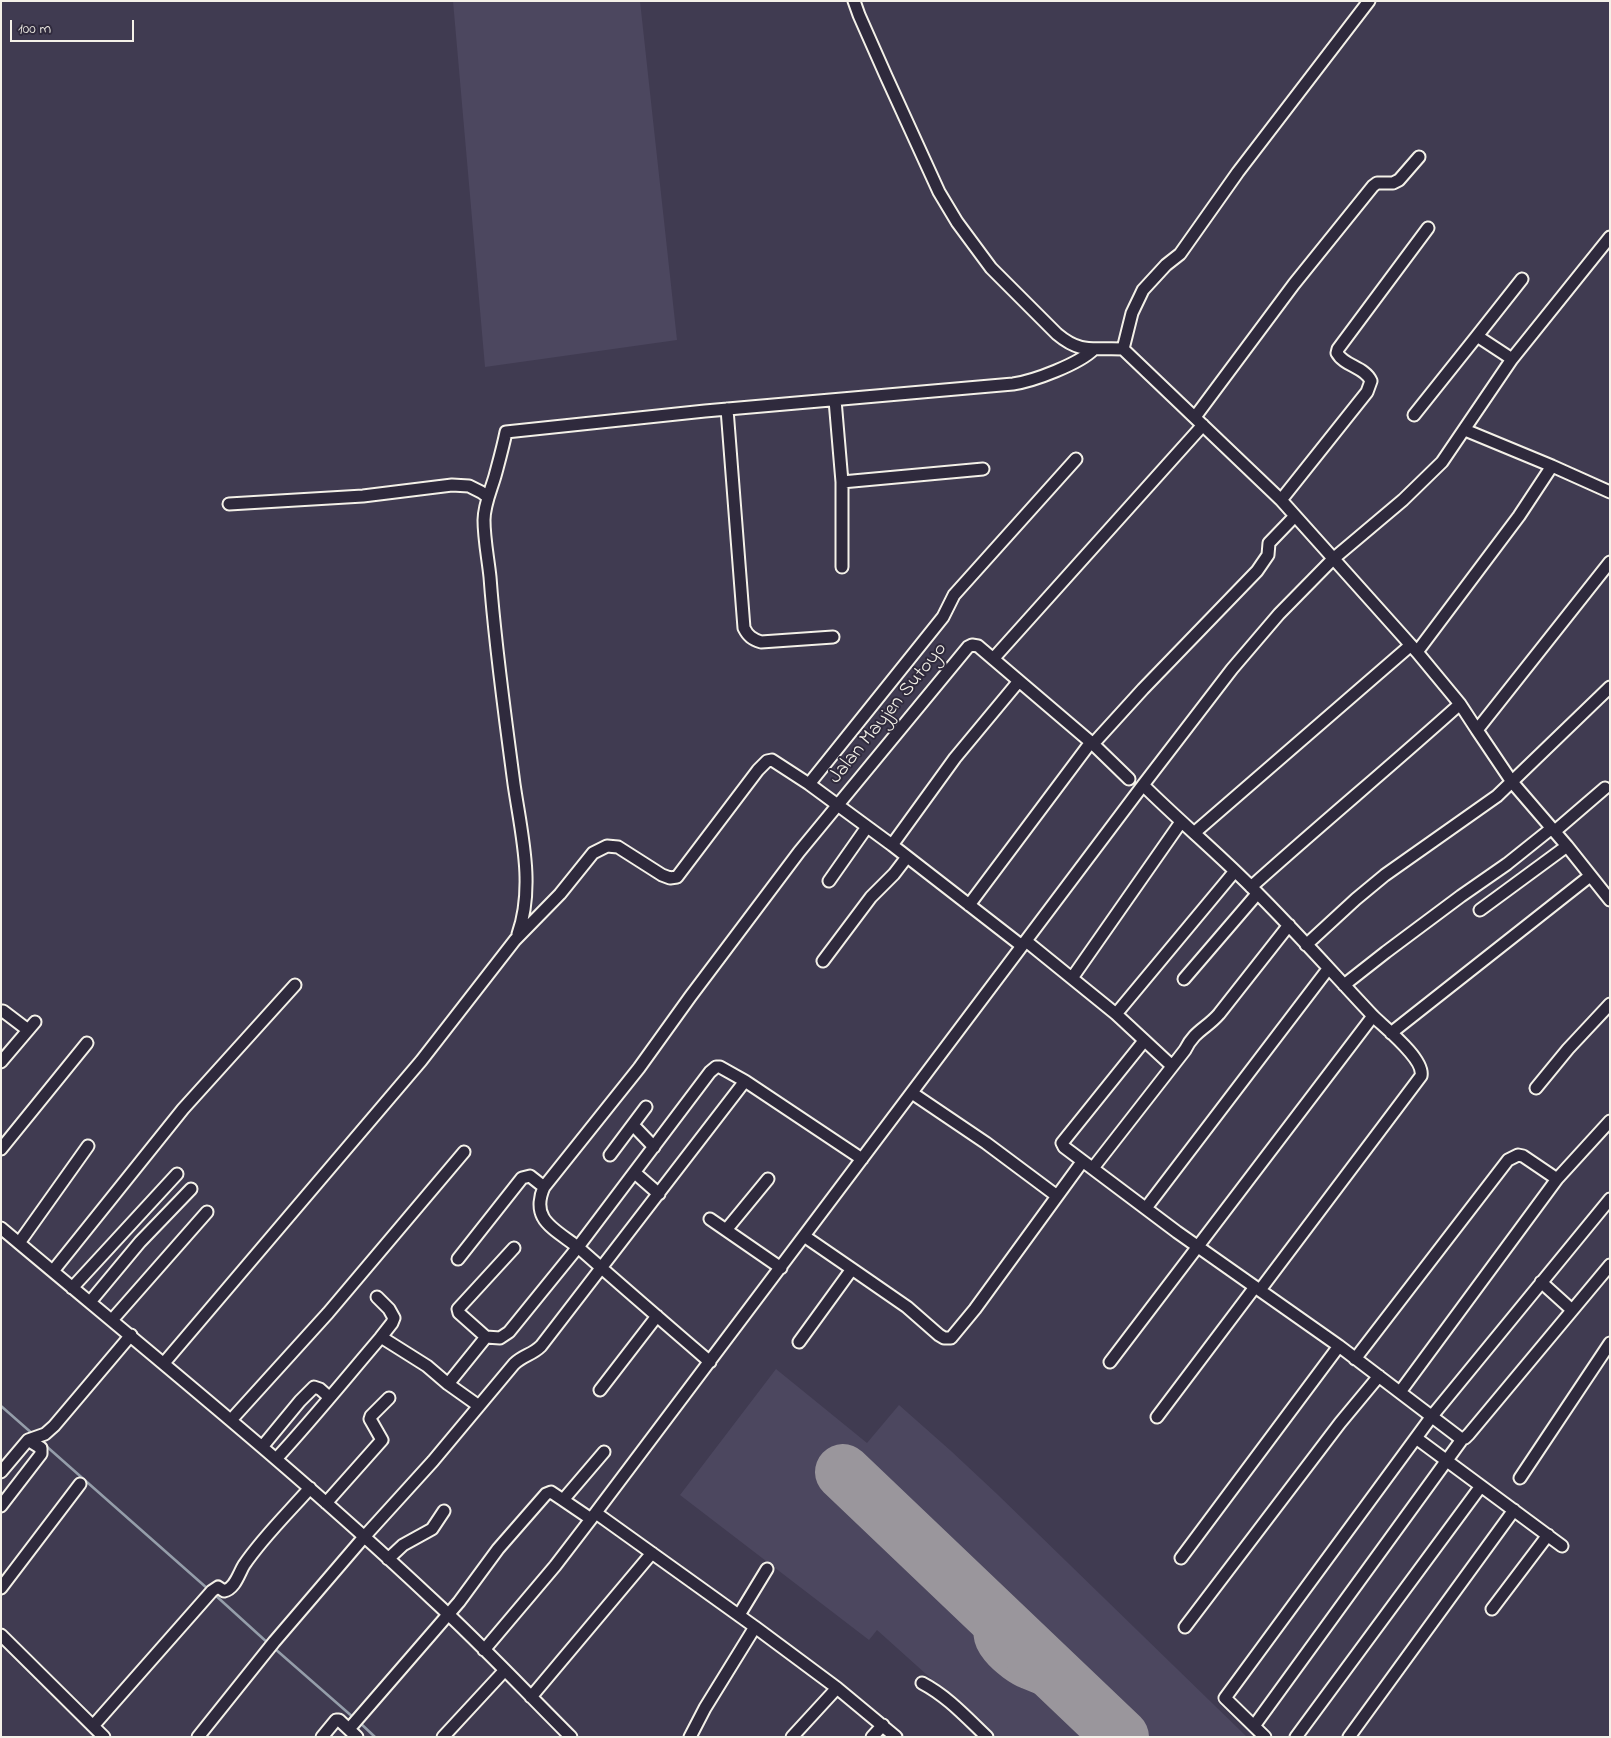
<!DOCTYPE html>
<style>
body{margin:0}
#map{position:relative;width:1611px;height:1738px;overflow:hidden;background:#403b51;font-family:"Indie Flower",sans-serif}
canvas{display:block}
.frame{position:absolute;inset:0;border:2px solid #f4f1e8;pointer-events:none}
.scale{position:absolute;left:10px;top:20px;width:124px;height:22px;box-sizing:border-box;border:2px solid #f4f1e8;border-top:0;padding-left:6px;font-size:15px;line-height:18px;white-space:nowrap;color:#f4f1e8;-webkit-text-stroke:4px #2f2a3d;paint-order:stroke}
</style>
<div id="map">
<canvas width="1611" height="1738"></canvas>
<div class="frame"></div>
<div class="scale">100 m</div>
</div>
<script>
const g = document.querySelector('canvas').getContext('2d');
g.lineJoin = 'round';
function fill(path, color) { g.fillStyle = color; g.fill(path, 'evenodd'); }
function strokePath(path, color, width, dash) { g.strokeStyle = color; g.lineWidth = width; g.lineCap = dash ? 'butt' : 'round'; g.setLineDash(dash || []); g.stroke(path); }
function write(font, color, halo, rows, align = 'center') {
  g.font = font + ' "Indie Flower",sans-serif'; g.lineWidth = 4; g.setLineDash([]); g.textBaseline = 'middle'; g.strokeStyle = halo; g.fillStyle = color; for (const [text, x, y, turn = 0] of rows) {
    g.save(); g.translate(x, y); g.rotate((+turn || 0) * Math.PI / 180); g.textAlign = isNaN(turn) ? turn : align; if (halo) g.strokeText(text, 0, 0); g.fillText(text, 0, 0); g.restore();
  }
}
fill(new Path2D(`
 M453,1h187l37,339 -192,27z
 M776,1369l91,74 32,-38 52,46 46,43 250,243h-256l-45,-45 -69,-62 -8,10 -189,-145z`), '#4c475f');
strokePath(new Path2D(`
 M1,1406l33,29
 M45,1445l163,144
 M214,1594l55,50
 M274,1648l80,70
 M358,1721l17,16`), '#959eaa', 2.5);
strokePath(new Path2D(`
 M999,1621l-6,-1c-26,18 15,51 33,58 18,8 37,14 55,20`), '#9a969c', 22);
strokePath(new Path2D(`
 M843,1472l278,265`), '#9a969c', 56);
const minor = new Path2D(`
 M854,1l5,14 27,61 53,116 18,30 34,46 66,66c25,21 37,13 66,15l158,151 136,152
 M1123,349l9,-36 11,-23 23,-25 14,-11 58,-82 131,-171
 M1512,359l-35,-23 45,-57
 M835,400l7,82v85
 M727,409l17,219c4,8 8,11 17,14l72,-5
 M1414,415l63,-79
 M1195,417l99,-133 79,-98 4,-3h16l6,-3 20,-23
 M1465,430l87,36 58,26
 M1552,466l-33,50 -102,136 43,52 17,26 133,-168
 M842,482l141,-13
 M1281,500l86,-108 4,-11c-6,-14 -27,-15 -34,-28l1,-4 90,-121
 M229,504l134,-8 89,-11 17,1 12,6 7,5
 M993,659l210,-234
 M1477,730l35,52 55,64 43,54
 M1093,744l50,-55 114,-118 11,-16 1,-12 26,-27
 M809,784l134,-167 11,-22 122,-136
 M1143,785c30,30 63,58 94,88 47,45 91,95 136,143
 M1555,831l50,-43
 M1194,833l217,-188
 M892,845l63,-87 64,-77
 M829,881l38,-54
 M1251,887c69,-62 140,-121 209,-183
 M969,905l122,-163
 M1480,910l87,-64
 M518,934c17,-48 3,-102 -4,-150 -9,-69 -19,-138 -24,-207 -2,-19 -6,-38 -6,-57 0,-15 7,-30 11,-44 4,-15 8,-29 11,-44l199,-21 308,-27c21,-3 66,-20 81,-35
 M1026,941l90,73 56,52
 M1306,945l50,-46 29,-24 112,-79 113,-109
 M823,961l48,-64 23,-23 13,-17
 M1072,978l109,-156
 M1184,979l73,-85
 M1344,985l42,-33 75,-56 46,-32 45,-36
 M3,1011l25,19
 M1116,1014l119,-143
 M1391,1033l199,-157
 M1144,1041l-82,102 2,4 113,85 162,114 121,92h5l4,-4 141,-169
 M1,1062l34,-40
 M1536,1088l32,-39 42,-45
 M912,1093l74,50 71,53
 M633,1125l21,22
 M1,1149l86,-106
 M610,1155l36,-48
 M1093,1168l92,-118c10,-20 21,-21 34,-36l70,-89
 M635,1173l24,21
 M1146,1208l182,-239
 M710,1219l71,49
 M1,1228c145,122 293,241 431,371 48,44 93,92 139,138
 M726,1230l42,-51
 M19,1243l69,-97
 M458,1259l64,-81 8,-2 14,11
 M852,1269l55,38 32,28 5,3h7l24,-29 107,-147
 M53,1271l130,-162 112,-124
 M1541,1282l31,28
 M72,1288l105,-114
 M377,1297l12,12 5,9 -2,5 -11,14
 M90,1302l50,-60 51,-53
 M112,1320l95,-108
 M486,1337l-27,-24 -1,-4 56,-61
 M799,1342l53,-73 -48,-33
 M1355,1359l153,-199 10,-5 5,1 34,23
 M710,1362c-43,-37 -87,-75 -130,-113 -10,-9 -31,-20 -37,-32 -5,-9 -3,-21 1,-30l95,-119 51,-71 109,-145 169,-205 4,-2 6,1 115,98 36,35
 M1110,1362l263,-346c11,11 52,43 48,60l-161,214
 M164,1363l257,-302 94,-121 45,-46 33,-41 14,-7 11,1 44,28 8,3 7,-1 81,-107 9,-9 5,-1 37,24 83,61 130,101
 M448,1384l38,-47 14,1 9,-6 69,-85 132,-175 6,-5h4l25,14 117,78
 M600,1390l57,-74
 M1400,1392l157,-213 53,-58
 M1157,1417l98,-130
 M231,1420l97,-107 136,-161
 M1416,1438l146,108
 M262,1447l38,-46 14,-14 6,2 9,8
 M276,1459c36,-39 70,-81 105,-122l46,29 21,18 31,22
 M1,1472l27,-32 17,-6 9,-8 77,-91
 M1520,1478l90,-135
 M563,1500l28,19
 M326,1503l56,-63 -12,-21 1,-3 18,-18
 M1,1506l40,-52v-6l-13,-8
 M596,1513l159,114 -50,81 -15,29
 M1181,1558l158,-212
 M388,1559l15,-14 29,-16 12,-18
 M1,1588l79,-104
 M1492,1609l56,-74
 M739,1615l28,-46
 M755,1627l82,61 59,49
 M1185,1627l155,-204 39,-47
 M1,1635l103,102
 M484,1650l71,-84 36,-47 552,-734 89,-116 47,-55 54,-55 70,-59 39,-38 70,-103 98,-122
 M922,1683c25,13 44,34 65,54
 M531,1697l121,-144
 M93,1726l119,-135 6,-4 6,4c11,-2 15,-18 20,-26 19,-28 44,-52 66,-77
 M1254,1726l209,-288
 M349,1729l110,-127 39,-53 48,-55 5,-2 12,8 41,-48
 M198,1737l76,-95 90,-105 69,-76 81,-97c9,-9 18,-9 27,-18l204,-265
 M322,1737l14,-17h3l18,17
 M443,1737l62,-67
 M792,1737l45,-49
 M872,1737l11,-12
 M1265,1737l-40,-39 207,-282 178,-217
 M1296,1737l185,-251
 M1349,1737l165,-227`);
strokePath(minor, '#f4f1e8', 15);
strokePath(minor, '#2f2a3d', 11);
write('20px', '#f4f1e8', '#2f2a3d', [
 ["Jalan Mayjen Sutoyo",889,714,-51]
]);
</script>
